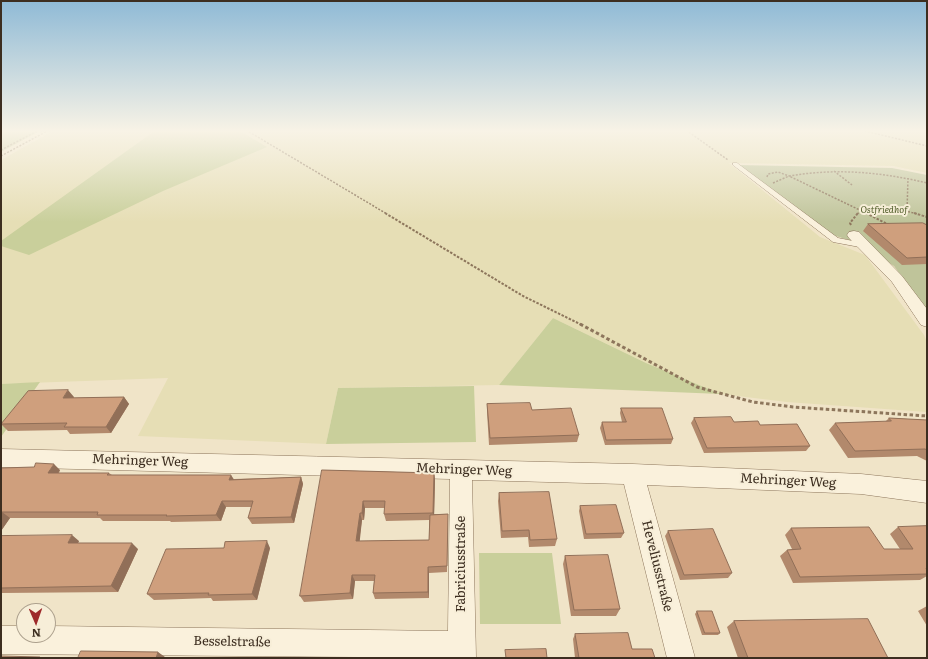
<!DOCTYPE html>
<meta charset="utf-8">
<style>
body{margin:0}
#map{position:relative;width:928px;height:659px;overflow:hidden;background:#f0e4c8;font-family:Literata,serif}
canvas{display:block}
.frame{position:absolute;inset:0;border:2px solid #3d2e20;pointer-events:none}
.north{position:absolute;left:16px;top:603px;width:40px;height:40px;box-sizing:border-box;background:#f7eed8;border:1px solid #ada18e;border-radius:50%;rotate:178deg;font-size:11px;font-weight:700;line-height:16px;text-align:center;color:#3d2e20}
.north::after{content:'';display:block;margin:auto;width:14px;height:18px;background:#9e2a2b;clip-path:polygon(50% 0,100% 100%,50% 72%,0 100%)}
</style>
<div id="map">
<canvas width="928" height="659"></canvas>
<div class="frame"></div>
<div class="north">N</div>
</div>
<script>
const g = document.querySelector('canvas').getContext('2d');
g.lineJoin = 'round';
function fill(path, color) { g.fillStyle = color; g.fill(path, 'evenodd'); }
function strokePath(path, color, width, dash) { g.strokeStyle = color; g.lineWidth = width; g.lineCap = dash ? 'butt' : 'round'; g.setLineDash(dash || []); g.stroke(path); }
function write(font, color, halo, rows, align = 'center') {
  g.font = font + ' Literata,serif'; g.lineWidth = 4; g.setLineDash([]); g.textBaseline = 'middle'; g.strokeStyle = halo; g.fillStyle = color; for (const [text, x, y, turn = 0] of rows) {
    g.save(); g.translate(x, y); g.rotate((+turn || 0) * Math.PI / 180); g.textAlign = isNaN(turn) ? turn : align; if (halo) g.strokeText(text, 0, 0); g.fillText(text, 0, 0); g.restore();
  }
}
fill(new Path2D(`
 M54,130h873v43l-34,-7 -164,-3 91,74 45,18 59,80 3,7v70l-140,-10 -66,-8 -75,-31 -93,-45 -54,67 -161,3 -12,56 -188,-8 30,-58 -167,6v-224z`), '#e6deb5');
fill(new Path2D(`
 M1,130h41l-41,22z
 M156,130h82l29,17 -104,44 -134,64 -28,-9v-5z
 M553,318l93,45 75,31 -222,-9z
 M40,382l-39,55v-53z
 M474,386l2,56 -150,2 12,-56z
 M479,553h73l9,71h-81z`), '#c9cf9b');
fill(new Path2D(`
 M738,165l154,3 35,7v136l-33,-45 -36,-23 -35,-11z`), '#bfc49a');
const service = new Path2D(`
 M733,163h4l101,75 30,6 1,2 -4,2 -32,-6 -100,-77z`);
const minor = new Path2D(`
 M854,231l5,1 43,44 25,33v18l-6,-2 -29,-43 -43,-44 -2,-3 2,-3z
 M1,449l632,15 228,10 66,7v22l-66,-9 -214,-9 48,173h-28l-43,-174 -152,-4 4,178 -475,-4v-28h23v9h24v-9l400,5 2,-152 -449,-12z`);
strokePath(service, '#8d765c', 1);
strokePath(minor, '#8d765c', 1);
strokePath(new Path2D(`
 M246,130l141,84
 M686,130l42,30
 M861,130l66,16
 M1,150l38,-20
 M1,156l48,-26
 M834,171l18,14
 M767,177l1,-3 10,-2 11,4
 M773,183l16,-7
 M907,211l1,-33
 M857,214c16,-12 44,-4 61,0
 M868,214l-79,-38c47,-8 92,-4 138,7`), '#8d765c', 1.5, [2, 1.5]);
strokePath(new Path2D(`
 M385,213l138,83 59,29
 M866,213l23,12
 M914,213l13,4
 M851,225l-1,-2 8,-10`), '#8d765c', 2, [2.5, 1.5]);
strokePath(new Path2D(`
 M580,324l117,63 56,15 40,5 134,9`), '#8d765c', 3, [3.5, 2.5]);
fill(service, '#faf1dc');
fill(minor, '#faf1dc');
fill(new Path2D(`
 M868,224l59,1v39l-25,1 -39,-34z
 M74,397v1l50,-1 5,7 -18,29 -41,1 -3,-4 -59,1 -7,-7z
 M487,404l45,6 47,25 -2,7 -88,3 -2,-33z
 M621,408l52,31 -2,5 -66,1 -5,-17 2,-6h20l-2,-9z
 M694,418l66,7 50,21 -4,5 -102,2 -13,-30z
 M889,418l38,2v41l-10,-5 -69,2 -19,-28 6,-7 50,-1z
 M1,468l59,2 -1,3h50l3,2 122,4 67,-2 2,7 -9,39 -42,1 -4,-6 4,-11h-26l-5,14 -50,1 -1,-1h-67l-3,-3h-90l-9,13z
 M322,470l112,3 1,7 -1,34h14l-1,58 -18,1v25l-54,1 -2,-6 1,-12h-19l-2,18 -49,3 -4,-6zM365,508h20l-1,6 2,7 43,-1v20l-70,1 3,-21h2z
 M499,493l58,46 -2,7 -26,1 -1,-10 -27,1 -3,-37z
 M580,506l44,27 -3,5 -37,1 -5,-28z
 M927,526v50l-7,4 -127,3 -13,-27 7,-6 5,-1 -7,-14 6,-7 93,21h16l-10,-15 8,-7z
 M668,531l64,42 -4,5 -48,2 -15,-44z
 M1,536l78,5 -1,2 60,6 -20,43 -117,1z
 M270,548l-13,52 -44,1 -2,-3 -57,2 -7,-6z
 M565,556l55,53 -4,7h-45l-8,-52z
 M927,606v20l-9,-15z
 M697,611l23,22 -2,2h-16l-7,-21z
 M734,621l154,37h-150l-11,-31z
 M575,634l57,15 23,9h-80l-2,-19z`), '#b2896c');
fill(new Path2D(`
 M68,390l6,7 -5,8 -6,-7z
 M124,397l5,7 -18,29 -5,-6z
 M54,464l6,6 -6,9 -6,-6z
 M434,473l1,7 -1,40 -1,-7z
 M231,475l4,6 -6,-1z
 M301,477l2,7 -9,39 -3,-6z
 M222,501l4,6 -5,14 -5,-6z
 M363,501l2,7 -1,12 -2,-7z
 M2,512l8,6 -9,13v-17z
 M360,513l2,7 -3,28 -3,-7z
 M72,535l7,6 -4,8 -7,-6z
 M267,541l3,7 -13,52 -5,-6z
 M132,543l6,6 -20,43 -7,-6z
 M428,567l1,6v25l-1,-6z
 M352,575l3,6 -2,18 -3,-6z
 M158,652l7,5v1h-9z`), '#916f58');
const building = new Path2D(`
 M923,223l4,2v32l-20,1 -39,-34z
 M68,390l-5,8 61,-1 -18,30h-42l3,-4 -66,1 27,-33z
 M530,403l2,7 39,-2 8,27 -89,3 -3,-34z
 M621,408h41l11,31 -67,1 -4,-18h24z
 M731,417l3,5 24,-1 2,4 37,-1 13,22 -103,2 -13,-30z
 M889,418l38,2v30l-2,-1 -70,2 -20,-28 56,-2z
 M36,463l18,1 -6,9h61l-2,2h124l-2,5 72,-3 -10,40 -43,1 5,-17h-31l-6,14 -50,1 1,-1h-70l1,-3h-96l-1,2v-46l33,-1z
 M322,470l112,3 -1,40 -49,1 1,-13h-22l-1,12h-2l-4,28 73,-1 1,-25 18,-1 -1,52 -19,1v25l-55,1 2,-18h-23l-2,18 -50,3z
 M549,492l8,47 -27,1 -1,-10 -27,1 -3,-38z
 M616,505l8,28 -38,1 -6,-28z
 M927,526v42h-1l1,2v4l-127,3 -13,-27 14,-1 -10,-21 78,-1 15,22h29l-15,-22z
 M713,529l19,44 -48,2 -16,-44z
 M72,535l-4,8h64l-21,43 -110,2v-52z
 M267,541l-15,53 -44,1 1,-2 -62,1 19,-45 58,-1 1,-6z
 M608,555l12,54 -46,1 -9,-54z
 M697,611h15l8,22h-15z
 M868,619l20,39h-140l-14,-37z
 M628,633l4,16h20l3,9h-76l-4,-24z
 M546,649l1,9h-41l-1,-8z
 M81,651l77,1 -2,6h-78z
 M1,656l39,1 -1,1h-38z`);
fill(building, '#cf9f7d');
strokePath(building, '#916f58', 1);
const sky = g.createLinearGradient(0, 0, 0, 222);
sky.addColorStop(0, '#8fbad6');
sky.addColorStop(0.59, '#f8f3e6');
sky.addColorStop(1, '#f8f3e600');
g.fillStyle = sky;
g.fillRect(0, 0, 928, 222);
write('italic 9px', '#4d5a26', '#f7eed8', [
 ["Ostfriedhof",884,210]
]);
write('13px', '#3d2e20', '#f7eed8', [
 ["Mehringer Weg",140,461,2],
 ["Mehringer Weg",464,470,2],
 ["Mehringer Weg",788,481,3],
 ["Fabriciusstraße",461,564,-90],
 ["Heveliusstraße",657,566,76],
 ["Besselstraße",232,642,1]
]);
</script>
